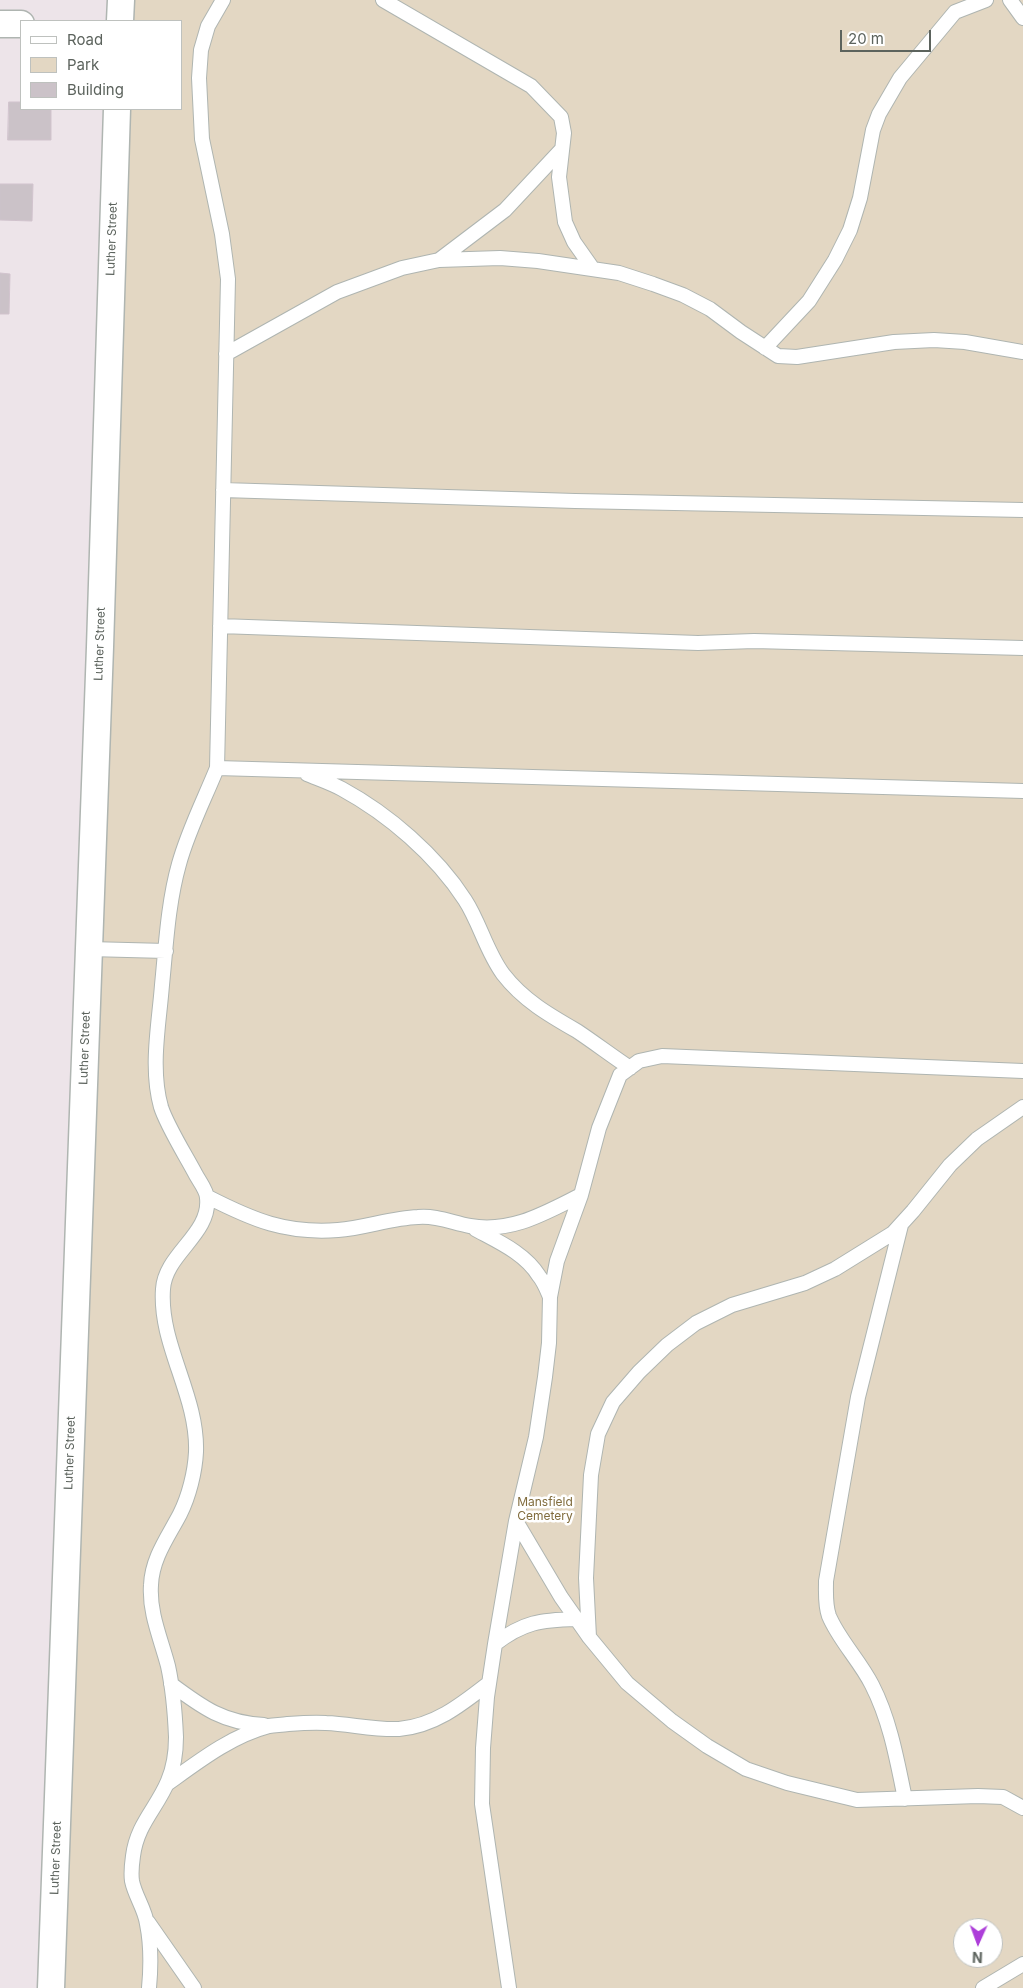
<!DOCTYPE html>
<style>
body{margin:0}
#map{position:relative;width:1023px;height:1988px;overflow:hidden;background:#ede4e9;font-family:Inter,sans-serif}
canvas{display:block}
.legend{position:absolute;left:20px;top:20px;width:162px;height:90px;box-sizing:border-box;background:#fff;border:1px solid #bec1be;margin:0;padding:6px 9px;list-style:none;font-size:15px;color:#5c635d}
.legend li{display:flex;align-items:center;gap:10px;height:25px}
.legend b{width:25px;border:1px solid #bec1be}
.north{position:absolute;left:953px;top:1918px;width:50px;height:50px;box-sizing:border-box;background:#fff;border:1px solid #bec1be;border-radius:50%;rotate:182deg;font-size:14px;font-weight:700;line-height:20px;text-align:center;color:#5c635d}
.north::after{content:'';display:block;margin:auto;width:18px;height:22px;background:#ad3ed9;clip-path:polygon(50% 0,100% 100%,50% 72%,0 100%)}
.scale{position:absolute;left:840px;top:30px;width:91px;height:22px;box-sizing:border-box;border:2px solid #5c635d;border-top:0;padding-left:6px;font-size:15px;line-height:18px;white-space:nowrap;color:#5c635d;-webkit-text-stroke:4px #fff;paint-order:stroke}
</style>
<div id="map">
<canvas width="1023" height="1988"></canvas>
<ul class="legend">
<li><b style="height:6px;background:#fff"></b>Road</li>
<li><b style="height:14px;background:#e3d7c3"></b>Park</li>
<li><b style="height:14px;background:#cbc2c8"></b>Building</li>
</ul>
<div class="north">N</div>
<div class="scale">20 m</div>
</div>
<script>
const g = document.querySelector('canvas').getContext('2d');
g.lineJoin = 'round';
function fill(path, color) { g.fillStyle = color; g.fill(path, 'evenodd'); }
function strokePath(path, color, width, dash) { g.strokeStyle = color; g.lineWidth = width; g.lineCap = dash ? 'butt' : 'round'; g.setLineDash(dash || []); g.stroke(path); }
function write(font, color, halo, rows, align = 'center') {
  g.font = font + ' Inter,sans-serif'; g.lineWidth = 5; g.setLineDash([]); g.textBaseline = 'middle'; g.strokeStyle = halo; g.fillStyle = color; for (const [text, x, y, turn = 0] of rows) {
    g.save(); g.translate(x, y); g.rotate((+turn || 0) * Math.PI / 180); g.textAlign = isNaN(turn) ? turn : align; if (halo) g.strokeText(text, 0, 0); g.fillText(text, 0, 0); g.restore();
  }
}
fill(new Path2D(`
 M123,0h900v1988h-974l71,-1879h61v-88h-58zM963,1928h30v30h-30z`), '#e3d7c3');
const building = new Path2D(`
 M9,102h12v7h30v31h-43z
 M0,184h33l-1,37 -32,-1z
 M0,273l10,1 -1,40h-9z`);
fill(building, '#cbc2c8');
strokePath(building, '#d1c3cd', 1);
const lane = new Path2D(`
 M383,0l148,86 30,31 3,16 -5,44 6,45 9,20 19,27
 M1010,0l13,18
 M439,260l66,-50 57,-61
 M765,348l44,-47 26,-41 15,-30 10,-32 13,-68 6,-16 21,-36 55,-66 31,-12
 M226,354l111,-62 65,-24 37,-8 61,-2 38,3 81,12 34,11 30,11 27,14 31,23 37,24 19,1 97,-15 40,-2 31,2 58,10
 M223,490l352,11 448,9
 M220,626l478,17 56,-2 269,7
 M217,768l11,-489 -6,-45 -20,-95 -3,-61 2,-28 7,-24 15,-26
 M307,774c12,5 24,9 35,15 46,25 94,66 123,111 15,23 21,51 38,74 20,26 46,41 74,57 18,12 35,25 53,37
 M89,949l77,2
 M208,1197c45,23 78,37 130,33 27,-2 53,-12 80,-13 18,-2 35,6 52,9 42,7 75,-13 111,-31
 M901,1225l-43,172 -32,184c0,12 -1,24 3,35 10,24 31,45 43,69 18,35 25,75 33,114
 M475,1229c22,12 50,24 64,47 5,6 8,14 11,21
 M516,1521l45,76 28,40 38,46 45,38 35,25 39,23 41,14 70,17 121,-4 25,1 20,11
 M589,1637l-3,-59 5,-103 7,-41 15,-32 26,-30 28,-27 29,-22 36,-18 73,-22 30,-14 58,-36 20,-22 37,-46 27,-26 46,-32
 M495,1644c28,-22 46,-24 81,-25
 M171,1684c32,24 53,39 93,41
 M167,1784c32,-23 64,-48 102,-58 6,-1 13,-1 19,-2 13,-1 26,-2 38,-1 24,1 48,7 73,6 36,-3 63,-25 90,-46
 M148,1922l46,66
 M149,1988c2,-21 2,-44 -2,-64 -2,-15 -12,-28 -15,-43 -1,-7 0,-18 1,-25 4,-32 24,-48 35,-75 6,-14 8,-29 8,-44 -1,-24 -3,-48 -8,-71 -7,-27 -19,-53 -17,-81 1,-27 17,-48 29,-71 9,-18 15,-42 16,-62 2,-57 -37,-107 -33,-163 2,-35 48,-55 44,-91 0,-7 -7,-16 -11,-23 -10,-19 -29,-49 -35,-68 -11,-39 -2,-83 1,-122 4,-40 6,-82 17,-121 9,-33 25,-64 38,-96l806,23
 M509,1988l-27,-184 1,-56 4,-51 8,-53 21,-123 20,-84 9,-60 4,-34 1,-46 7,-36 24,-66 18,-67 21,-53 19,-14 23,-5 361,15
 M983,1988l40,-24`);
const street = new Path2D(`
 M120,21l1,-21
 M0,24h21
 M51,1988l49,-1341 17,-538`);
strokePath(lane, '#afb5b1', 16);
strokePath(street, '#afb5b1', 29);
strokePath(lane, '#fff', 14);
strokePath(street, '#fff', 26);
write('12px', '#5c635d', '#fff', [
 ["Luther Street",112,239,-88],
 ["Luther Street",100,644,-88],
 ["Luther Street",85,1048,-88],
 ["Luther Street",70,1453,-88],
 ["Luther Street",56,1858,-88]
]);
write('12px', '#816c3d', '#fff', [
 ["Mansfield",545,1502],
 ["Cemetery",545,1516]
]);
</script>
